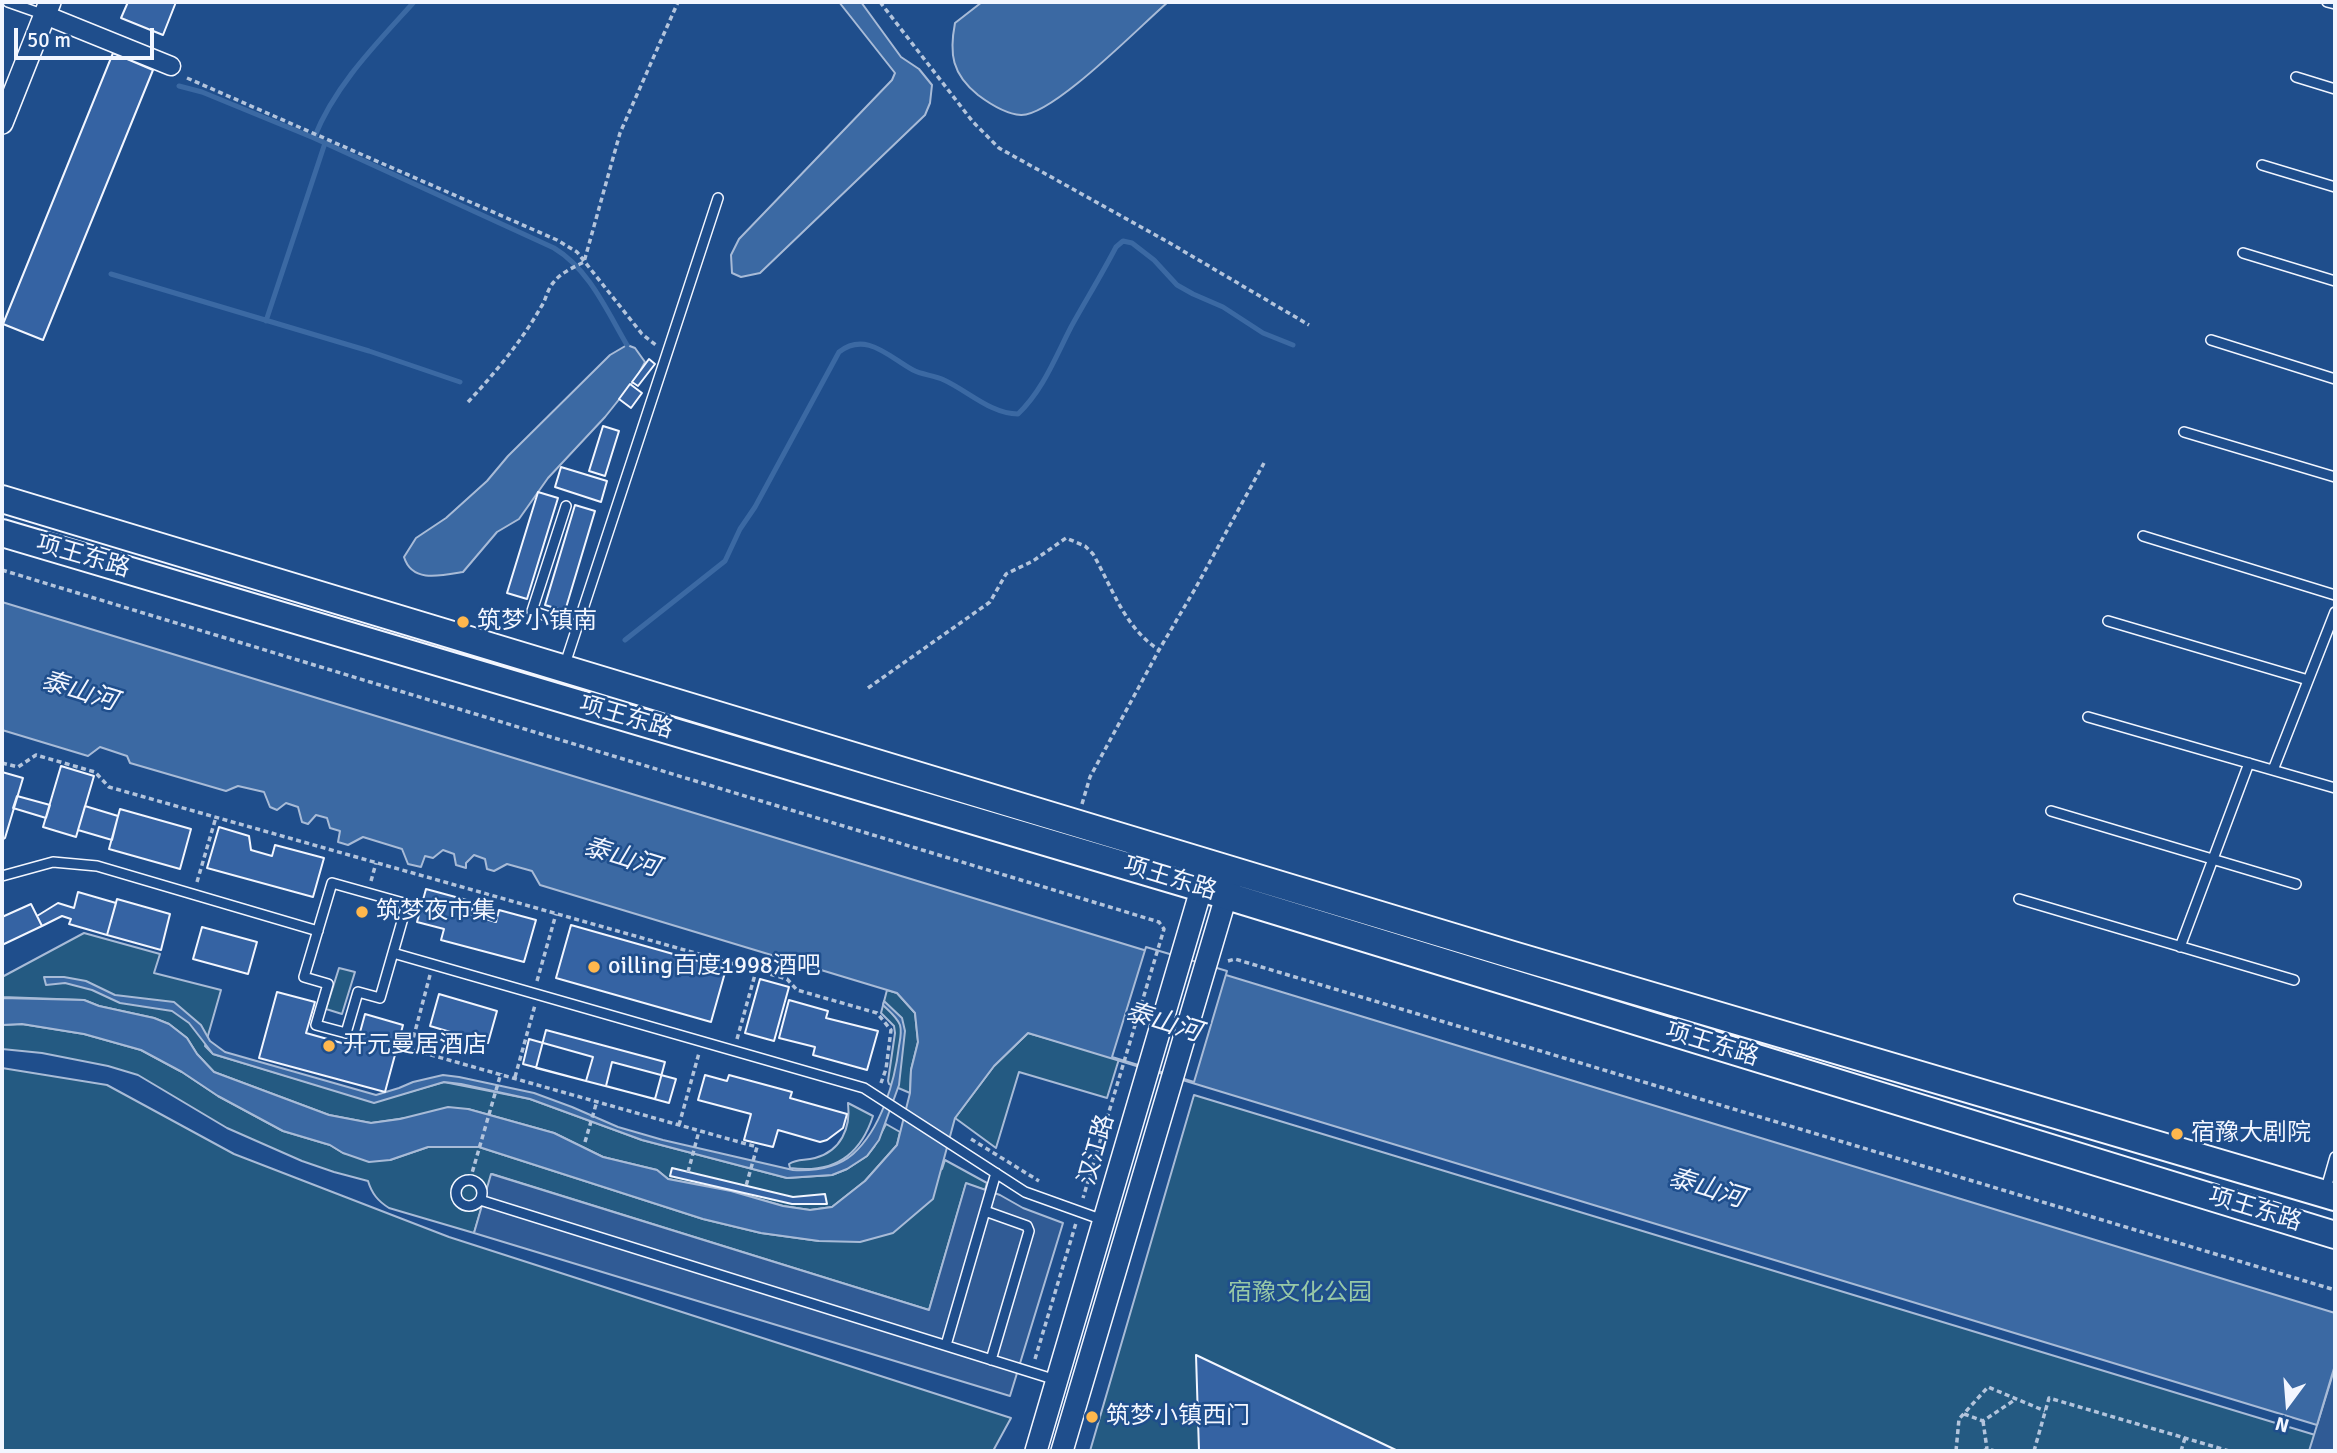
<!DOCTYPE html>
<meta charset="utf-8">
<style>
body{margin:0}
#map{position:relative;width:2337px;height:1453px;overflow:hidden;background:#1f4e8c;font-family:Signika,sans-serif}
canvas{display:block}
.frame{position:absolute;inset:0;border:4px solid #f2f6ff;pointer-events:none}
.north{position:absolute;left:2253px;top:1369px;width:70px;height:70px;-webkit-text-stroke:5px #1f4e8c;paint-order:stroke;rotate:196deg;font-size:19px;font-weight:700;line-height:28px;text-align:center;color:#f2f6ff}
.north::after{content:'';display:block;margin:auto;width:24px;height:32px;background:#f2f6ff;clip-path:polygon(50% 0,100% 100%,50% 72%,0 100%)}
.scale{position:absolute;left:14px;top:28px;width:140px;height:32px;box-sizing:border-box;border:4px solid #f2f6ff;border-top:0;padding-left:9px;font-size:21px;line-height:24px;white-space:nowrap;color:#f2f6ff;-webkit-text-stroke:5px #1f4e8c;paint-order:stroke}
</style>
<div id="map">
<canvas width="2337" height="1453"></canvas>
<div class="frame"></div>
<div class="north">N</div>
<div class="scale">50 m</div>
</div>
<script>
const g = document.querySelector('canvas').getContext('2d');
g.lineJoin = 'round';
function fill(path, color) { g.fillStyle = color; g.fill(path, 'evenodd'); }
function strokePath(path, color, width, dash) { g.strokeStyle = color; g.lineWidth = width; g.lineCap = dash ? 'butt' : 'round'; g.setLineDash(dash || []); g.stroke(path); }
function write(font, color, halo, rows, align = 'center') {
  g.font = font + ' Signika,"Noto Sans SC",sans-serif'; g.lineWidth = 5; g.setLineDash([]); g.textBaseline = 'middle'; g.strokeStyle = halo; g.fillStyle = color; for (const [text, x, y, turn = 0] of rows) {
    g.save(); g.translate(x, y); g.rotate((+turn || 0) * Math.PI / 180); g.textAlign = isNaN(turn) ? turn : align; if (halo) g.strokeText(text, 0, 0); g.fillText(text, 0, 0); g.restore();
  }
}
const green = new Path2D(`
 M84,933l76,21 -6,19 67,17 -16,56 8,8 161,48 70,-20 86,17 112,41 145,38 45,-3 15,-6 20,-13 7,-9 12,-23 14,8 -3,13 -32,36 -33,26 -22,3 -27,-4 -52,-15 -63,-12 -11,-9 -54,-13 -49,-24 -86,-24 -97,14 -42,-8 -115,-43 -17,-18 -10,-16 -18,-14 -15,-6 -55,-12 -15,-6 -82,-3v-20z
 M339,968l16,4 -13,42 -16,-5z
 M887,990l10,3 18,20 3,29 -7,28 -1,23 -21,-9 -1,-3 7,-48 -1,-7 -13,-13z
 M22,1024l62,10 57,16 41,22 36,24 65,35 47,14 13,8 47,7 38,-13h51l224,72 58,14 58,8 123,-72 3,-9 42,23 -2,7 -19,-6 -37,126 -437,-136 -18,59 -85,-25c-11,-7 -17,-14 -21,-27l-34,-9 -32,-11 -75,-33 -89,-53 -30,-9 -66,-13 -40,-4v-24z
 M1028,1033l91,26 -12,39 -88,-26 -23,76 -41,-30 39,-52z
 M2,1068l105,17 127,69 215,83 562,181 -18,33h-991z
 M1194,1095l1141,346v10h-1245z
 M848,1103l25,13c-13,40 -40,58 -83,52l-1,-4c9,-6 15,-3 26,-6 26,-7 36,-30 33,-55z`);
fill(green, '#245a82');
strokePath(green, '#a8bbd7', 2);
const parking = new Path2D(`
 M491,1174l438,136 37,-127 34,12 23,13 40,15 -53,173 -536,-163z
 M2335,1365v86h-26l22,-71z`);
fill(parking, '#305b95');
strokePath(parking, '#a8bbd7', 2);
const water = new Path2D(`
 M839,2h22l40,55 18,12 13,16 -2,18 -5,12 -165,158 -19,4 -9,-4 -1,-18 8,-16 153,-159 3,-7z
 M982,2h186c-27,23 -115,114 -147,113 -16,-1 -31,-11 -43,-20 -26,-21 -29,-41 -23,-72z
 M627,345l8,3 10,14 -8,15 -32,40 -57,61 -29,41 -22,13 -34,40c-23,4 -51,11 -59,-15l12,-19 30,-20 41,-37 21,-25 102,-101z
 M2,602l2333,711v52l-18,60 -1289,-392 -34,33 -39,52 -22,81 -40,34 -33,9 -41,-1 -58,-8 -58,-14 -224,-72h-51l-38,13 -21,2 -26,-9 -13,-8 -47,-14 -65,-35 -36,-24 -41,-22 -57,-16 -62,-10 -20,1v-27l82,2 15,6 55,12 15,6 18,14 10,16 17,18 115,43 42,8 29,-4 48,-12 20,2 86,24 49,24 54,13 11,9 63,12 52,15 27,4 22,-3 33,-26 32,-36 13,-52 1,-23 7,-28 -3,-29 -18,-20 -357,-108 -8,-14 -25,-7 -13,7 -7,-2 -2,-10 -11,-4 -8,8v5l-10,-3 -2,-11 -11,-4 -10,8 -8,-2 -4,11 -13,-3 -6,-15 -39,-12 -15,8 -10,-3 2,-11 -10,-3 -3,-10 -11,-3 -8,9 -6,-2 -4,-15 -12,-4 -9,7 -7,-3 -6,-15 -26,-6 -12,5 -96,-28 -3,-7 -27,-9 -12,9 -86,-26z
 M44,977h20l22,4 29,14 59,7 27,23 9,16 15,11 151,43 23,-7 14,-6 30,-7 16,2 75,16 38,14 46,20 45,13 130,30c20,1 44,-2 60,-16 28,-25 42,-73 46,-108 1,-6 3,-14 1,-21 -3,-8 -11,-14 -17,-20l1,-4 18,17 3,13 -6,54 -20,55 -12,16 -20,13 -15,6 -45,3 -145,-38 -112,-41 -69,-15 -17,-2 -70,21 -161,-49 -24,-31 -17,-12 -52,-8 -28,-13 -27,-7 -19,2z`);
fill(water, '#3b69a3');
strokePath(water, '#a8bbd7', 2);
const pier = new Path2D(`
 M1146,947l81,24 -33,111 -82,-25z`);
fill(pier, '#1f4e8c');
strokePath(pier, '#a8bbd7', 2);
strokePath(new Path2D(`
 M179,86l23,6 112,46 240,110c35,21 53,63 73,97
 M314,138c21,-53 62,-94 100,-136
 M111,274l258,77 91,31
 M266,321l59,-178
 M625,640l100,-79 15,-32 15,-22 84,-155c27,-21 50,5 74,18 9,5 21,5 31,10 24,11 47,34 74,34 25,-24 37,-56 53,-87 15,-27 31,-53 45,-80l7,-6 9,2 22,17 23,25 16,9 30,13 40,26 30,12`), '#3b69a3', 5);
const building = new Path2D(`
 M128,2h48l-13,33 -42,-17z
 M113,53l40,17 -110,270 -40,-16z
 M649,359l6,5 -17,22 -6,-4z
 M630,384l12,9 -11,15 -12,-9z
 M603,426l16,5 -14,45 -16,-5z
 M561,467l46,14 -6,21 -46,-15z
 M538,492l20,6 -31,101 -20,-6z
 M575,505l20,6 -30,100 -20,-6z
 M61,766l33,10 -18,61 -33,-10z
 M2,772l21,6 -18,60 -3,2z
 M17,796l33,9 -4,13 -33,-10z
 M85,806l33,10 -6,24 -34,-10z
 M120,809l71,20 -11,40 -71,-20z
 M219,827l30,9 2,14 21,6 3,-11 49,13 -11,39 -106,-29z
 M426,889l48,13 -3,13 25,7 3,-12 37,10 -12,42 -83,-22 3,-11 -27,-7z
 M78,892l38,11 -9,32 -38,-11 2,-5 -9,-3 -20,10 -5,-10 21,-13 16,5z
 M117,899l53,15 -9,36 -54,-15z
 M31,904l11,22 -40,19v-28z
 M571,925l155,44 -15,53 -155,-44z
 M202,927l55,15 -9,32 -55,-15z
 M760,979l29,8 -15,54 -29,-8z
 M277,992l38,10 -9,31 50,14 9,-33 38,11 -18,67 -126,-34z
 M439,994l58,17 -9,32 -58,-17z
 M789,1000l39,11 -2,7 52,13 -11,39 -54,-15 2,-8 -36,-9z
 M546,1030l119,32 -10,37 -119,-31z
 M529,1039l64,18 -7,24 -63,-17z
 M612,1062l64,17 -7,24 -63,-17z
 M705,1075l22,6 2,-6 63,17 -2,6 57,16 -4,14 -16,12 -7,2 -42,-12 -5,17 -29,-7 7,-26 -53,-14z
 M672,1168l121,29 32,-3 2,10h-35l-122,-28z
 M1196,1355l202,96h-199z`);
fill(building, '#3563a3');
strokePath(building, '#f2f6ff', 2);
const service = new Path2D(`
 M8,2l37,13
 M2327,2l8,2
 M2296,77l39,12
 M2262,165l73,22
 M2243,253l92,28
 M2211,340l124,39
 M2184,432l151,45
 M566,506l-34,105 45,15
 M2143,536l192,59
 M2108,621l200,59
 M564,667l154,-469
 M2088,717l247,71
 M2273,770l62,-158
 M2051,811l245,73
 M2,876l51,-14 44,4 221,65
 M332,883l75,21 -27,94 -22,-6 -12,41 -30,-8 12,-41 -24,-7z
 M2019,899l275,81
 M2180,947l69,-184
 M393,953l471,135 161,104 78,28
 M456 1193a13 13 0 1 1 26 0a13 13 0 1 1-26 0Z
 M2325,1192l10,-35
 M480,1200l576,180
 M985,1211l42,15 2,5 -38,129
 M946,1345l50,-172`);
const minor = new Path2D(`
 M45,15l126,51`);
const tertiary = new Path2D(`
 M2,123l48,-121
 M1036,1451l169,-575
 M1062,1451l168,-568`);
const primary = new Path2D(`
 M2,499l1511,456 822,242
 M2,533l1199,355 1134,347`);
strokePath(service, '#f2f6ff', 12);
strokePath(minor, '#f2f6ff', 21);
strokePath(tertiary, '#f2f6ff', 24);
strokePath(primary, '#f2f6ff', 30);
strokePath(new Path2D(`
 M880,2l93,120 26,26 169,94 141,83
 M187,78l370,162 20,12 65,82 15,12
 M468,402c27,-29 53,-60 73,-95 5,-7 6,-17 12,-24 7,-10 21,-16 31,-21l36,-129 58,-131
 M2,570l1157,352 5,7 -81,269
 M868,688l122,-86 16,-28 27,-13 33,-23 19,8 8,8c20,35 31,73 66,96
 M2,763l16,4 18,-12 59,17 14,15 678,192 10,11 80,23 14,17 -5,39 -5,14
 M1082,804l8,-27 69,-127 36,-61 69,-126
 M371,881l5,-18
 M197,882l19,-65
 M1228,961l7,-2 1100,331
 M430,975l-18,68 5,8 340,96 -11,39
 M537,981l19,-67
 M737,1039l19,-68
 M515,1077l20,-72
 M679,1125l20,-72
 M971,1139l68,42
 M585,1142l12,-41
 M688,1172l11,-41
 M470,1180l31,-107
 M1035,1359l41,-136
 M1964,1414l19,7 33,-22
 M1983,1421l4,28
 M1956,1451l3,-32 29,-32 57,24
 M1983,1451l4,-2 8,2
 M2034,1451l15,-53 180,53
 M2181,1451l4,-13`), '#b3c4dc', 3.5, [5, 3.5]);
strokePath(service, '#1f4e8c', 9);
strokePath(minor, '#1f4e8c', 18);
strokePath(tertiary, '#1f4e8c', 21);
strokePath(primary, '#1f4e8c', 26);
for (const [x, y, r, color] of [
 [463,622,7,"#ffb74d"],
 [362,912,7,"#ffb74d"],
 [594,967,7,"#ffb74d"],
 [329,1046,7,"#ffb74d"],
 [2177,1134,7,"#ffb74d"],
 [1092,1417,7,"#ffb74d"]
]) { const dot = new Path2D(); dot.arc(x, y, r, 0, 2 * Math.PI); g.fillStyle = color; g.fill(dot); strokePath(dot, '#1f4e8c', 2.5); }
write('24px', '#f2f6ff', '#1f4e8c', [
 ["项王东路",83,557,16],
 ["项王东路",626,718,16],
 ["项王东路",1170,879,17],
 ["项王东路",1712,1045,17],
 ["汉江路",1097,1150,-74],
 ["项王东路",2255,1210,17]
]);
write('24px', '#f2f6ff', '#1f4e8c', [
 ["筑梦小镇南",477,622],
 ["筑梦夜市集",376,912],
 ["oilling百度1998酒吧",608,967],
 ["开元曼居酒店",343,1046],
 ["宿豫大剧院",2191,1134],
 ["筑梦小镇西门",1106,1417]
], 'left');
write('24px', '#97c8a6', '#1f4e8c', [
 ["宿豫文化公园",1300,1294]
]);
write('italic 26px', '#f2f6ff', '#1f4e8c', [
 ["泰山河",79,692,17],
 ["泰山河",621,858,17],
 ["泰山河",1163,1023,17],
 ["泰山河",1706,1189,17]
]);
</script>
